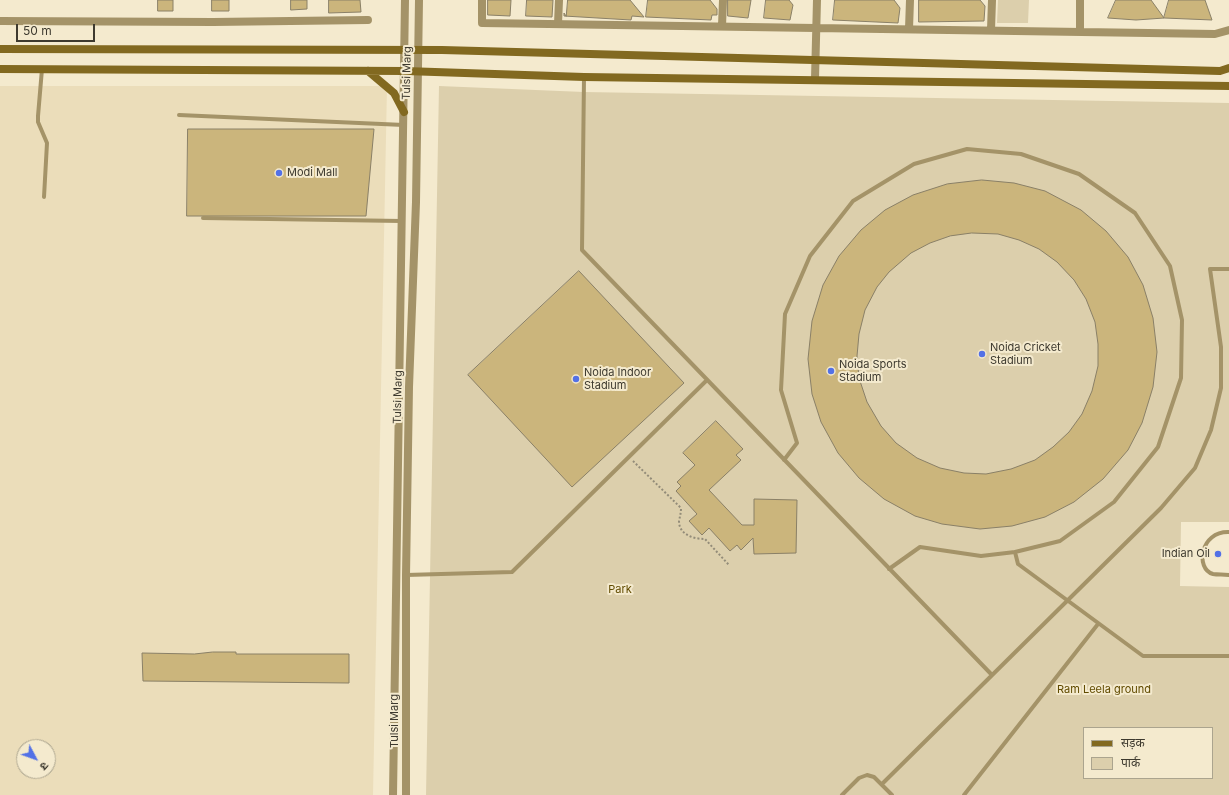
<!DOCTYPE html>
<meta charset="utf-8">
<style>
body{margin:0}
#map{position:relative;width:1229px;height:795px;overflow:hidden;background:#f4eace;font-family:Inter,"Noto Sans Devanagari",sans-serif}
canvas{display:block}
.legend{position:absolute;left:1083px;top:727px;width:130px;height:52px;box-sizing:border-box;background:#f4eace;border:1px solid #aba48e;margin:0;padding:5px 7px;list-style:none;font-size:12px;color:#3e3a2f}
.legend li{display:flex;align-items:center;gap:8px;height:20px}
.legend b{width:20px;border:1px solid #aba48e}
.north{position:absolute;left:16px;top:739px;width:40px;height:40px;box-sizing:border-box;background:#f4eace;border:1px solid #aba48e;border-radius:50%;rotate:131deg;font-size:11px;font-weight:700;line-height:16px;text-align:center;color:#3e3a2f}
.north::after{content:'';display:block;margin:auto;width:14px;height:18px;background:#5371e6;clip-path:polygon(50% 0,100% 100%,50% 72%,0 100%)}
.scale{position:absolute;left:16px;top:24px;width:79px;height:18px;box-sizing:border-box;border:2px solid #3e3a2f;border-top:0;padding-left:5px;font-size:12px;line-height:14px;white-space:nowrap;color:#3e3a2f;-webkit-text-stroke:3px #f4eace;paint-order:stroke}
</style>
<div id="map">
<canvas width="1229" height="795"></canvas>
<ul class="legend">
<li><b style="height:5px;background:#826920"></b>सड़क</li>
<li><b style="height:11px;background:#dccfac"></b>पार्क</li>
</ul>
<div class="north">उ</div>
<div class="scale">50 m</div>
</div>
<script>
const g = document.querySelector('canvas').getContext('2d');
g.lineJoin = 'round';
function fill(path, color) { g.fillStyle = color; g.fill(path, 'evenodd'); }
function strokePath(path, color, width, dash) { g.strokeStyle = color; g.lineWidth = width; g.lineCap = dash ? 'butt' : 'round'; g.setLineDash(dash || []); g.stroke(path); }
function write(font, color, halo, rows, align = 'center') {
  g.font = font + ' Inter,sans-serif'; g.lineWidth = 4; g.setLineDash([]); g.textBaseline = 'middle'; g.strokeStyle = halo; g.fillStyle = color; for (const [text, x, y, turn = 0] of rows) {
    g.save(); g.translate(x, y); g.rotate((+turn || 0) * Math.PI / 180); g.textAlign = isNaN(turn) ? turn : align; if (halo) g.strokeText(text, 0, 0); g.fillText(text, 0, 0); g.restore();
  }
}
fill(new Path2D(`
 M0,86h387l-14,709h-373zM24,747h24v24h-24z`), '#ebddba');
fill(new Path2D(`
 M998,0h31l-1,23h-31z
 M439,86l145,6 645,11v419h-48l-1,64 49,1v208h-803zM1084,728h128v50h-128z`), '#dccfac');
const building = new Path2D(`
 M158,0h15v11h-15z
 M212,0h17v11h-17z
 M291,0h16v9l-16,1z
 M329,0h31l1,12 -32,1z
 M488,0h23l-1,16 -22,-1z
 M527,0h26l-1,17 -26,-1z
 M568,0h62l14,17 -12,-1 -1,4 -67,-4v-3l2,3z
 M648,0h62l7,9v6h-5l-1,5 -65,-3z
 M728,0h23l-3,18 -20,-2z
 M766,0h23l4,5 -3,15 -26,-2z
 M835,0h59l6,8 -2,15 -65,-3z
 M919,0h61l5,6 -1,15 -65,1z
 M1116,0h35l13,18 -28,2 -28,-2z
 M1169,0h36l7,20 -48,-2z
 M188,129h186l-8,87h-179z
 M982,180l32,3 31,8 36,19 25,21 22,26 15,28 10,33 4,34 -4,35 -11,36 -14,27 -25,29 -29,23 -29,15 -33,9 -32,3 -38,-5 -27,-8 -31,-17 -25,-21 -21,-25 -17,-31 -9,-28 -4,-35 4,-38 11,-36 16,-29 22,-26 24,-20 28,-15 34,-11zM972,233l26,1 21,6 20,9 18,13 17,18 12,19 9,23 3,22v22l-6,25 -10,23 -13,18 -16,15 -18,13 -24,9 -25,5 -22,-1 -24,-5 -23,-10 -21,-15 -15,-17 -14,-24 -8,-24 -2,-22 2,-22 6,-24 12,-23 12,-15 22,-19 19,-10 20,-7z
 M579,271l105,112 -112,104 -104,-112z
 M716,421l27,28 -7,6 5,5 -32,30 33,35h12v-26l43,1 -1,53 -42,1 -1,-16 -12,12 -4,-5 -7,6 -21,-23 -7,7 -13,-14 8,-7 -21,-23 5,-5 -4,-4 18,-17 -12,-12z
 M213,652h23v2h113v29l-206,-2 -1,-28 52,1z`);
fill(building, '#cbb57c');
strokePath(building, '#8a8067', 1);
strokePath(new Path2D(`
 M633,461l48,47c0,5 -1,8 -2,13 0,14 15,18 26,18l24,26`), '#938c79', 2, [2, 2]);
strokePath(new Path2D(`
 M42,69l-4,47v6l9,21 -3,54
 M584,77l-2,173 410,425
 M179,115l225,10
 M203,218l199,3
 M784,460l13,-17 -16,-53 4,-76 25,-58 43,-55 61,-37 53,-15 54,5 58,20 56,39 35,53 12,54 -1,58 -23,69 -44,55 -54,39 -45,11 -34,4 -61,-9 -31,22
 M1229,532c-29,-1 -34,37 -16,42 5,1 11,0 16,1
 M1015,552l3,12 125,92h86
 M406,575l106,-3 195,-192
 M882,784l279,-276 34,-40 16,-38 10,-42v-41l-11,-78h19
 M842,795l17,-17 8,-3 7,2 18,18
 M964,795l134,-171`), '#a49368', 4);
strokePath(new Path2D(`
 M482,0v23l733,11 14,-4
 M0,21l213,1 155,-2
 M558,24l1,-24
 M722,26l1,-26
 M909,29l1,-29
 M991,30l1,-30
 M1080,31v-31
 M815,79l2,-79`), '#a49368', 8);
strokePath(new Path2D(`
 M393,795l12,-795
 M406,795v-220l3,-188 7,-185 3,-202`), '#a49368', 8);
strokePath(new Path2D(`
 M0,49l442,1 778,21 9,-3
 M0,69l405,2 179,6 645,9
 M368,71l26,22 10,19`), '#826920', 8);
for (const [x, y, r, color] of [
 [279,173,4,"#5371e6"],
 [982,354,4,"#5371e6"],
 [831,371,4,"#5371e6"],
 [576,379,4,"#5371e6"],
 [1218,554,4,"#5371e6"]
]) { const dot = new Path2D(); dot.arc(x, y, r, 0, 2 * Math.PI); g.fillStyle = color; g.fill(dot); strokePath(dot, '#f4eace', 1.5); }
write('11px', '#3e3a2f', '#f4eace', [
 ["Tulsi Marg",407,73,-89],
 ["Tulsi Marg",398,397,-89],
 ["Tulsi Marg",395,721,-90]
]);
write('11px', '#3e3a2f', '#f4eace', [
 ["Modi Mall",287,173],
 ["Noida Cricket",990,348],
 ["Stadium",990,361],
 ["Noida Sports",839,365],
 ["Stadium",839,378],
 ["Noida Indoor",584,373],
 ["Stadium",584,386],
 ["Indian Oil",1210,554,"right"]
], 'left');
write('11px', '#614b00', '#f4eace', [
 ["Park",620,590],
 ["Ram Leela ground",1104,690]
]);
</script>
